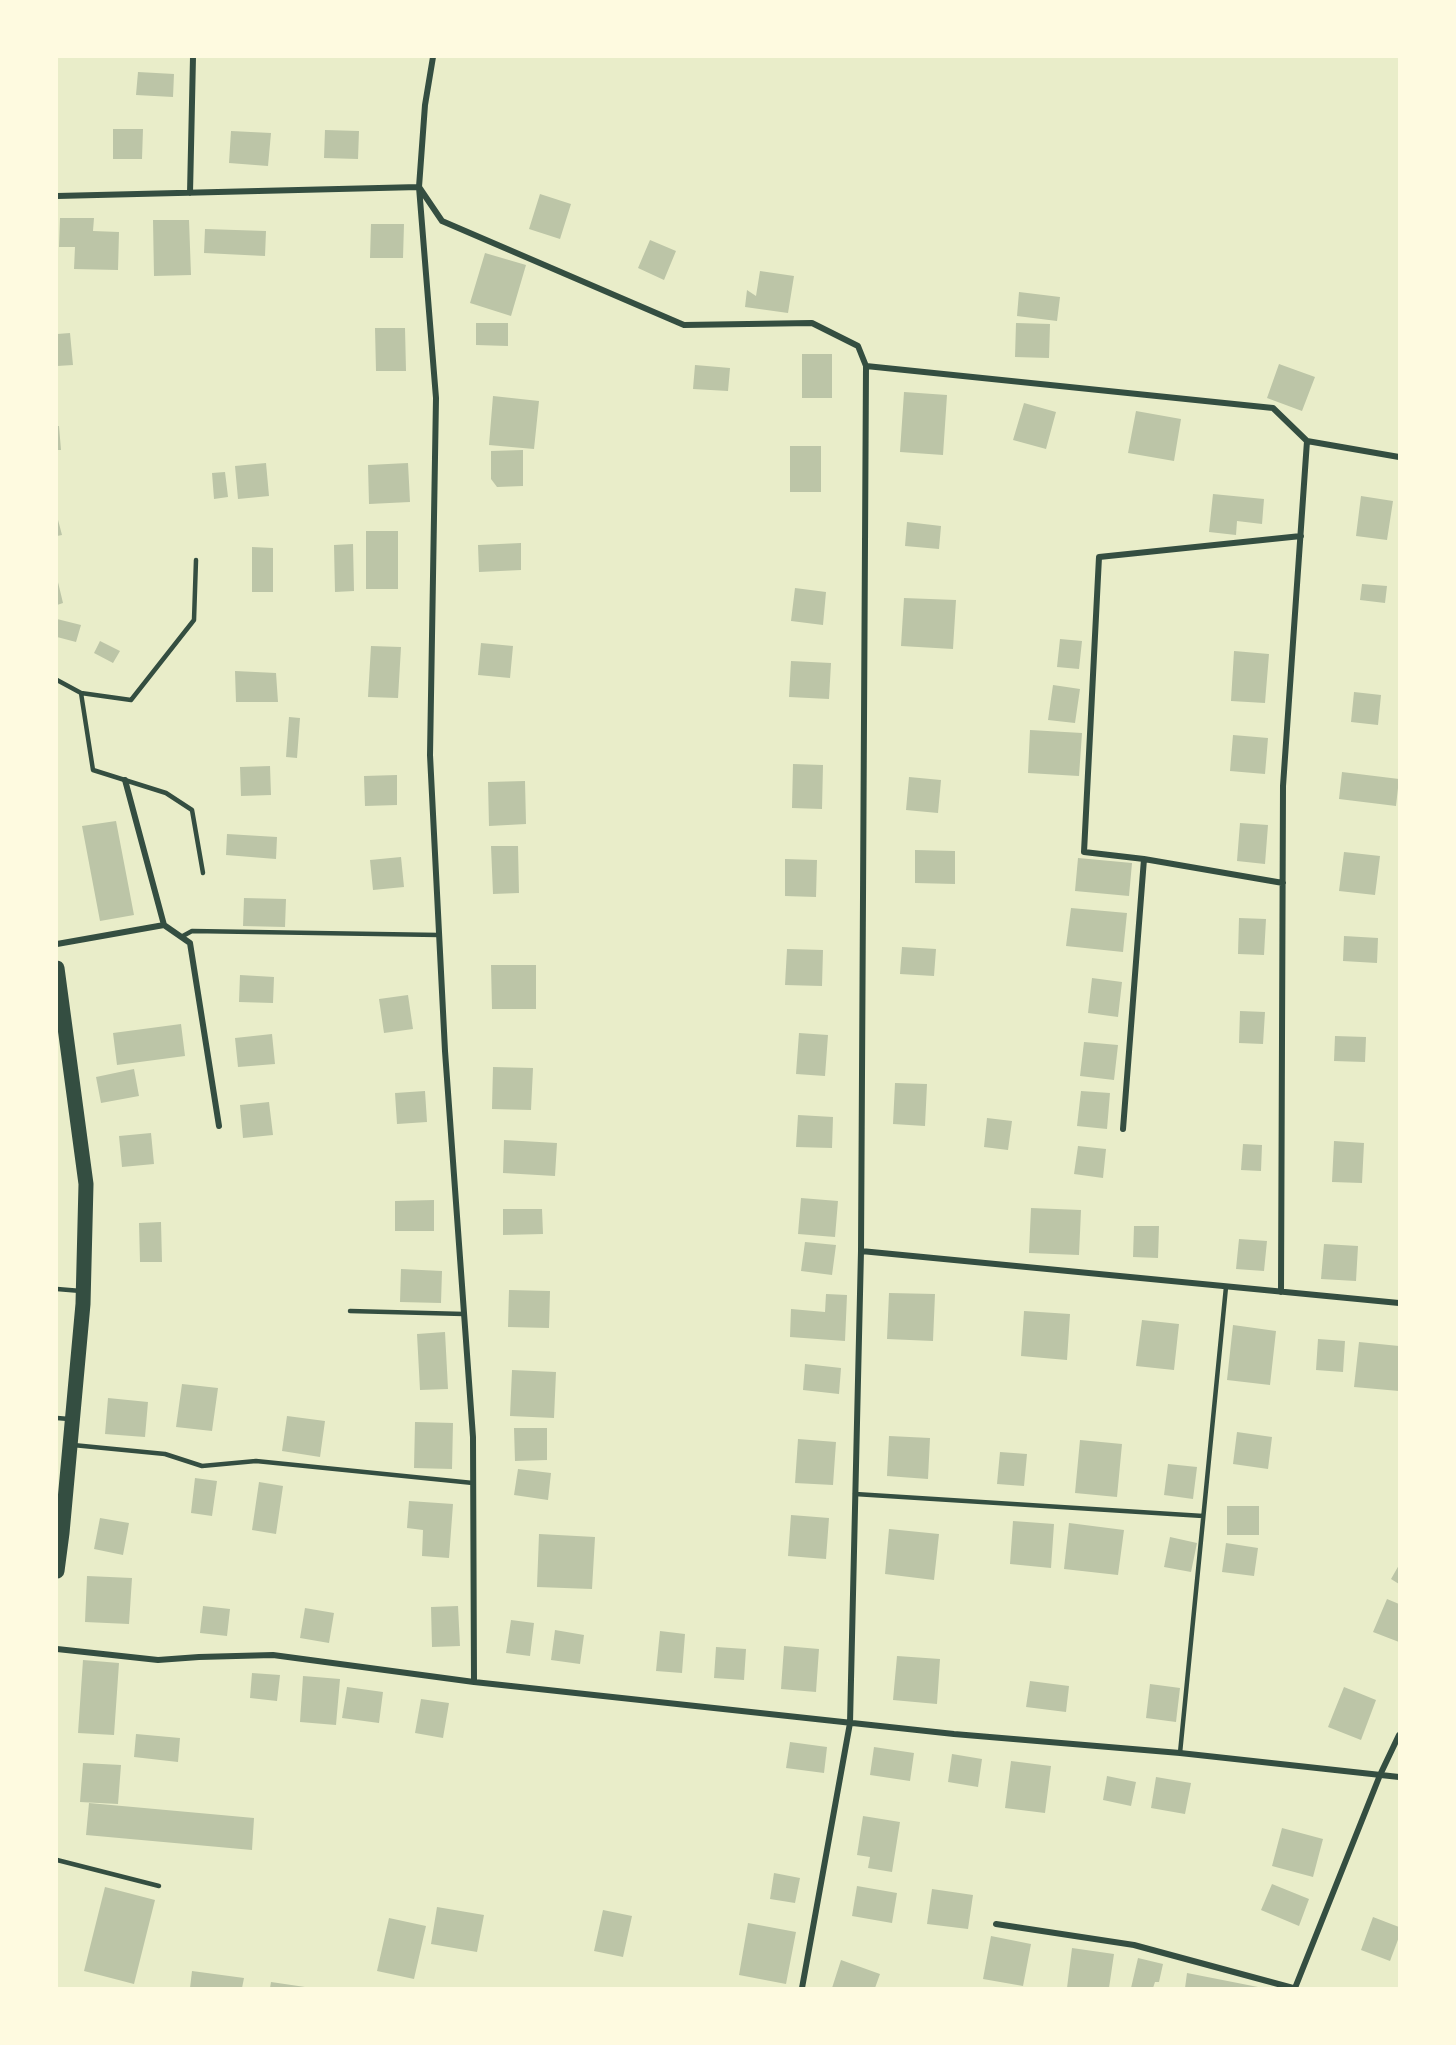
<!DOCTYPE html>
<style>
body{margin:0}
#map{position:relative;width:1456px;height:2045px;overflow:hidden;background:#e9edc9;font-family:"DejaVu Sans",sans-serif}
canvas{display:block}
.frame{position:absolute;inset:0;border:58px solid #fefae0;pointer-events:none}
</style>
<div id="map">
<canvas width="1456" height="2045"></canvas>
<div class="frame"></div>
</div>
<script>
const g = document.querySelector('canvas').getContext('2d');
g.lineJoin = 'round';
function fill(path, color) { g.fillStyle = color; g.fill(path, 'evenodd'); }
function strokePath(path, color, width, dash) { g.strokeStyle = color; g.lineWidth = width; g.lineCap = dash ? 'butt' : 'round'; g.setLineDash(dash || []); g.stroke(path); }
fill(new Path2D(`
 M138,72l36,2 -1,23 -37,-2z
 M113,129h30l-1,30h-29z
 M325,130l34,1 -1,28 -34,-1z
 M231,131l40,2 -3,33 -39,-3z
 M540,194l31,10 -11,35 -31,-10z
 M60,218h34l-1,13 26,1 -1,38 -44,-1 1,-22h-16z
 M153,220h36l2,55 -37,1z
 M371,224h33l-1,34h-33z
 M205,229l61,2 -1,25 -61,-3z
 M650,240l26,11 -12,29 -26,-12z
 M485,253l41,12 -15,51 -41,-13z
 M760,271l34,5 -6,37 -43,-6 2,-17 9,6z
 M1019,292l41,5 -3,24 -40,-5z
 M476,323h32v23l-32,-1z
 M1016,323l34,1 -1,34 -34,-1z
 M375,328h30l1,43h-30z
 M70,333l3,32 -16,1v-32z
 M802,354h30v44h-30z
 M1279,364l36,13 -13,34 -35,-13z
 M695,365l35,3 -2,23 -35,-2z
 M904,392l43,3 -4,60 -43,-3z
 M493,396l46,5 -5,48 -45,-4z
 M1024,403l32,9 -10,37 -33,-9z
 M1136,411l45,8 -7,42 -46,-8z
 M57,426h2l2,24h-4z
 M790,446h31v46h-31z
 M523,450v36l-26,1 -6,-8v-28z
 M266,463l3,33 -31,3 -3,-33z
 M408,463l2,39 -41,2 -1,-39z
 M225,472l3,25 -14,2 -2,-26z
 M1213,494l51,5 -2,25 -25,-3 -1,14 -27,-3z
 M1361,496l32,5 -6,39 -31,-4z
 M57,516l5,19 -5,1z
 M907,522l34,4 -2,23 -34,-3z
 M366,531h32v58h-32z
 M521,543v27l-42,2 -1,-27z
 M353,544l1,47 -19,1 -1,-47z
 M252,547l21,1v44h-21z
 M57,578l6,25 -6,2z
 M1362,584l25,2 -2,17 -25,-3z
 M795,588l31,4 -3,33 -32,-4z
 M904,598l52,2 -3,49 -52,-3z
 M57,619l24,6 -5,17 -19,-5z
 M1060,639l22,2 -3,28 -22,-2z
 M100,641l20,10 -7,12 -19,-10z
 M481,643l32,3 -3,32 -32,-3z
 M371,646l30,1 -3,51 -30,-1z
 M1234,651l35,3 -4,49 -34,-2z
 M791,661l40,2 -2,36 -40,-2z
 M235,671l41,2 2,29h-42z
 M1053,685l27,4 -5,34 -27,-3z
 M1354,692l27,3 -3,30 -27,-3z
 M289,717l11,1 -3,40 -11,-1z
 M1030,730l52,3 -3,43 -51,-3z
 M1233,735l35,3 -3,36 -35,-3z
 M793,764l30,1 -1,44 -30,-1z
 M270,766l1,29 -30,1 -1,-29z
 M1342,772l57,7 -3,27 -57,-7z
 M397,775v30l-32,1 -1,-30z
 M909,777l32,3 -3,33 -32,-3z
 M525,781l1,43 -37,2 -1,-44z
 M116,821l18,94 -34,6 -18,-95z
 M1240,823l28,2 -3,39 -28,-3z
 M227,834l50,3 -1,22 -50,-4z
 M491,846h27l1,47 -26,1z
 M915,850l40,1v33l-40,-1z
 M1344,852l36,4 -5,39 -36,-4z
 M401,857l3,30 -31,3 -3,-30z
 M1078,858l54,5 -3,33 -54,-5z
 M785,859l32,1 -1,37 -31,-1z
 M244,898l42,1 -1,28 -42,-1z
 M1071,908l56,5 -4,39 -57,-6z
 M1239,918l27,1 -2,36 -26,-1z
 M1344,936l34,2 -1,25 -34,-2z
 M902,947l34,2 -2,27 -34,-2z
 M787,949l36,1 -1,36 -37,-1z
 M491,965h45v44h-44z
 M240,975l34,2 -1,26 -34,-1z
 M1092,978l30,4 -4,35 -30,-4z
 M408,995l5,34 -29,4 -5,-34z
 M1240,1011l25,1 -2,32 -24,-1z
 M181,1024l4,32 -68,9 -4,-32z
 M799,1033l29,2 -3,41 -29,-2z
 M272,1034l3,30 -37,3 -3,-29z
 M1335,1036l31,1 -1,25 -31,-1z
 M1084,1042l34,3 -4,35 -34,-4z
 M493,1067l40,1 -2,42 -39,-1z
 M134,1069l5,27 -38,7 -5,-26z
 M895,1083l32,1 -2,42 -32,-2z
 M425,1091l2,31 -30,2 -2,-31z
 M1081,1091l29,2 -3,36 -30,-3z
 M269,1102l4,33 -30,3 -3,-33z
 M798,1115l35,2 -1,31 -36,-1z
 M987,1118l25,3 -4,29 -24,-3z
 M151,1133l3,31 -32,3 -3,-31z
 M504,1140l53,3 -2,33 -52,-3z
 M1334,1141l30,2 -2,40 -30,-1z
 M1243,1144l19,1 -1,26 -20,-1z
 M1078,1146l28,3 -3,29 -29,-4z
 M801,1198l37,3 -3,36 -37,-3z
 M434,1200v31h-39v-30z
 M1031,1208l50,2 -2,45 -50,-2z
 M503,1209h39l1,25 -40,1z
 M161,1222l1,40h-22l-1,-39z
 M1134,1226h25l-1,32 -25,-1z
 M1239,1239l28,2 -3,30 -28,-2z
 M805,1242l31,3 -4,30 -31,-4z
 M1324,1244l34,2 -2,35 -35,-2z
 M401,1269l41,2 -1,32 -41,-1z
 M509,1290l41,1 -1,37 -41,-1z
 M889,1293l46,1 -2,47 -46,-2z
 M826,1294l21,1 -2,46 -55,-4 1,-28 34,3z
 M1024,1311l46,3 -3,46 -46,-4z
 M1142,1320l37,4 -5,46 -38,-4z
 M1233,1325l43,6 -6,54 -43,-5z
 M445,1332l3,57 -28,1 -3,-56z
 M1318,1339l27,2 -2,31 -27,-2z
 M1359,1342l40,4v45l-45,-4z
 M805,1364l36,4 -2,26 -36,-4z
 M512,1370l44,2 -2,46 -44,-2z
 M182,1384l36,4 -6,43 -36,-4z
 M108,1398l40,4 -3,35 -40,-3z
 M287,1416l38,5 -5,36 -38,-6z
 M415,1422l38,1 -1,46 -38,-1z
 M514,1428h33v32l-32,1z
 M1237,1432l35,5 -4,32 -35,-5z
 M889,1436l41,2 -2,41 -41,-3z
 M798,1439l38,3 -3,43 -38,-2z
 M1080,1440l42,4 -5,53 -42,-4z
 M1000,1452l27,2 -3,32 -27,-2z
 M1168,1464l29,3 -4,32 -29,-4z
 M518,1469l33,4 -3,27 -34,-5z
 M195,1478l22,3 -5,35 -21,-3z
 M259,1482l24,4 -7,48 -24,-4z
 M409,1501l44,3 -4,54 -27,-2 1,-26 -16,-2z
 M1227,1506h32v29h-32z
 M791,1515l38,3 -3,41 -38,-3z
 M100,1518l29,5 -6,32 -29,-6z
 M1013,1521l41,3 -3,44 -41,-4z
 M1069,1523l55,7 -6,45 -54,-6z
 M889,1529l50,5 -5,46 -49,-6z
 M539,1534l56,3 -3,52 -55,-2z
 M1170,1537l27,6 -6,29 -27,-5z
 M1226,1543l32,5 -4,28 -32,-4z
 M1399,1565v19l-8,-5z
 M87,1576l45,2 -3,46 -44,-2z
 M1387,1599l12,5v38l-26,-10z
 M203,1606l27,3 -3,27 -27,-3z
 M458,1606l2,40 -28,1 -1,-40z
 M305,1608l29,5 -5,30 -29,-5z
 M511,1620l23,3 -4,33 -24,-3z
 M555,1630l29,5 -4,29 -29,-4z
 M660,1631l25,3 -3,39 -26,-2z
 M784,1646l35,3 -3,43 -35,-3z
 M716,1647l30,2 -2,31 -30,-2z
 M897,1656l43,3 -3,45 -44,-4z
 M83,1660l36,3 -5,72 -36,-2z
 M252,1673l28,2 -3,26 -27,-3z
 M303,1676l37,3 -4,46 -36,-3z
 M1030,1681l39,5 -3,26 -40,-5z
 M1150,1684l30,4 -4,34 -30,-4z
 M347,1687l36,5 -4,31 -37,-5z
 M1344,1687l32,13 -15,40 -33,-13z
 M421,1699l28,4 -6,35 -28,-5z
 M136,1734l44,4 -2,24 -44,-5z
 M790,1742l37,5 -3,26 -38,-5z
 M874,1747l40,6 -4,28 -40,-6z
 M952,1754l30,5 -4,28 -30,-5z
 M1011,1761l40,5 -6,47 -40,-5z
 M83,1763l38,2 -3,39 -38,-2z
 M1107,1776l29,6 -5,24 -28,-6z
 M1156,1777l35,6 -6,31 -34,-6z
 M89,1803l165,15 -2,32 -166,-15z
 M863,1816l37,6 -8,50 -24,-4 2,-11 -13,-2z
 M1282,1828l41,11 -10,38 -41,-11z
 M774,1873l26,5 -5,25 -25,-4z
 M1272,1884l37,15 -10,27 -38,-16z
 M857,1886l40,7 -5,30 -40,-7z
 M105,1887l50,13 -21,84 -50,-13z
 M932,1889l41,6 -5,34 -41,-5z
 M437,1907l47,8 -7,37 -46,-8z
 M603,1910l29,6 -9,41 -29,-6z
 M1373,1917l26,10v10l-9,24 -29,-11z
 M389,1918l37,8 -12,53 -37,-8z
 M748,1923l48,9 -10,52 -47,-9z
 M991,1936l40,8 -8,42 -40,-7z
 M1072,1948l42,6 -5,34h-42z
 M1138,1958l25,6 -4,18h-4l-2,6h-22z
 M841,1960l39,14 -5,14h-43z
 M192,1971l52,7 -2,10h-52z
 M1187,1973l71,14 -1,1h-72z
 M271,1982l34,5v1h-35z`), '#bcc5a7');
strokePath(new Path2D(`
 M57,680l24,13 12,77 73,23 26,17 11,63
 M81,693l50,7 63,-80 2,-60
 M181,937l11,-6 247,4
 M57,1289l24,2
 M350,1311l114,3
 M57,1418l12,1
 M73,1445l92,9 37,12 54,-5 217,22
 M855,1494l348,22
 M1180,1753l46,-466
 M57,1860l102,26`), '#344e41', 4.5);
strokePath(new Path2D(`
 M433,57l-8,48 -6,82 17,211 -6,357 15,296 28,386 1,245
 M190,193l3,-136
 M57,196l362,-9 23,34 242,104 128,-2 46,23 8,20 407,42 34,33 92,16
 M125,780l39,145
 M1144,859l139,24
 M57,944l107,-19 26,18 29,183
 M1123,1129l21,-270 -60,-7 15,-295 202,-21
 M861,1251l538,52
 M1281,1292l2,-506 24,-345
 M57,1649l101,11 41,-3 74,-2 201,27 480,52 226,19 219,24
 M996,1924l138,21 159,43
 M802,1988l48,-265 11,-472 5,-885
 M1295,1988l85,-213 19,-40`), '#344e41', 6);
strokePath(new Path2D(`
 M57,968l29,216 -3,120 -21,229 -5,38`), '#344e41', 15);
</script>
